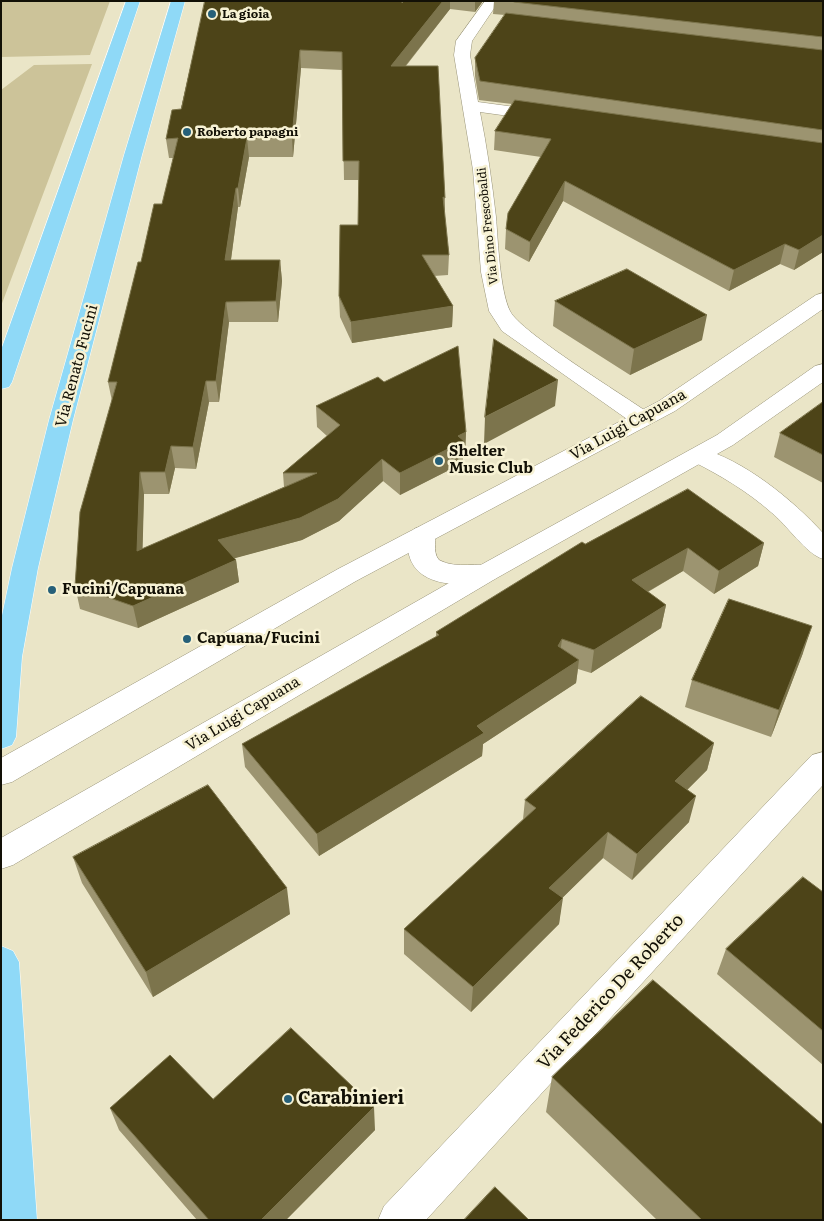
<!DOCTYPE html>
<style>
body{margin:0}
#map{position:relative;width:824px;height:1221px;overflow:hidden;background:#eae5c7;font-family:Literata,serif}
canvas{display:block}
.frame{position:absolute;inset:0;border:2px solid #121006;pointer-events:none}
</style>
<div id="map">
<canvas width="824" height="1221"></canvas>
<div class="frame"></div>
</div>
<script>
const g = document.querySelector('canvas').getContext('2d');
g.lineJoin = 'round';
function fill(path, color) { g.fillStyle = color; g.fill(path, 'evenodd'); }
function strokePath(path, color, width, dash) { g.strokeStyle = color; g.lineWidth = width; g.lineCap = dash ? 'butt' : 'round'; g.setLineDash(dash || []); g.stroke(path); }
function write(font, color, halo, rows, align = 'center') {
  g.font = font + ' Literata,serif'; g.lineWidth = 5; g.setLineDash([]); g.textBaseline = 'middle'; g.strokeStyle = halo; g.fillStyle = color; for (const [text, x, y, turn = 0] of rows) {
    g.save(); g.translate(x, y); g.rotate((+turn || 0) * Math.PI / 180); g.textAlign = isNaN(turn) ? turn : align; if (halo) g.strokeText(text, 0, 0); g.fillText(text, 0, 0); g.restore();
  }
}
fill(new Path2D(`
 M1,1h109l-20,54 -89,2z
 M92,64l-91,242v-216l33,-25z`), '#ccc399');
const minor = new Path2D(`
 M485,1h14l-27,40 -2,14 8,47 67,9 6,1 2,4 -2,4 -6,1 -65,-9c7,35 12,70 16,105 2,24 4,74 14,94 10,21 115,85 140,103l4,5 -4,5 -8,2 -8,-2 -132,-93 -13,-20 -8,-39 -8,-102 -19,-115 2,-14z
 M699,448c44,11 94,52 124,85v26c-17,-5 -36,-34 -51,-46 -25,-22 -52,-38 -82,-53l-3,-5 3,-5z
 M423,526l9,3c7,10 -1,21 7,31 19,10 38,1 56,7l4,6 -4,6c-26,8 -77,11 -86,-24 -2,-9 0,-18 5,-26z
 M823,752v33l-397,435h-48l6,-14 428,-451z`);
const tertiary = new Path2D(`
 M823,293v16l-148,102 -319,170 -344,201 -11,3v-27l337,-189 321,-168 157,-106z
 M823,364v18l-90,63 -238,134 -482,286 -12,4v-31l476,-271 240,-132 98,-69z`);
const primary = new Path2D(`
 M126,1h14l-128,381 -3,5 -8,2v-39z
 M171,1h14l-43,154 -69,265 -35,148 -16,89 -6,80 -4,8 -11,4v-129l11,-52 37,-148 75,-265z
 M1,946l12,5 6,11 18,258h-36z`);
strokePath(minor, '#989378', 1);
strokePath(tertiary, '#989378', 1);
strokePath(primary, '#fff', 1);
fill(minor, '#fff');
fill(tertiary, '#fff');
fill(primary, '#8fd9f7');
fill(new Path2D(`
 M205,1l197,2 2,-2h79l-8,11 -25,-3 -44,57 39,132v20l4,37 -1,20 -14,1 19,30 -1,21 -100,16 -12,-26 -1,-21 19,-71 1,-45h-15l-2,-110 -41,-2 -8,89h-44l-9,50h-2l-7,53h49l2,21 -4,41h-49l-10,80h-10l-13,67 -21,-1 -6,26h-25l-2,55 142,-62 -1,-14 44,-37 -10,-9 -1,-21 68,-24 82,50 -1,22 -2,1v8l-63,32 -17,-14 -44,40 -37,19 -68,18 2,2 3,22 -101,46 -58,-19 -5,-23 37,-185 -4,-19 33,-120 21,-58 12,-46h-5l-3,-19 15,-30z
 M494,1h329v251l-29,18 -14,-6 -51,27 -166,-90 -34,61 -24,-13 1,-20 35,-72 -47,-7 1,-19 17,-27 -33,-4 -4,-24v-18l30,-43 -12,-1z
 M555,301l147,39 -72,35 -77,-49z
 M823,402v81l-49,-26 6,-24z
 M764,543l-6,23 -44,28 -31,-23 -35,21 18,13 -5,23 -70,45 -13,-4 -2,14 -93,61 -1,12 -163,100 -74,-89 -3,-23 194,-107v-5l149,-88z
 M803,653l-32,84 -86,-30 7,-27z
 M714,743l-7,27 -20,20 2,32 -57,58 -29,-22 -41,40 -3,26 -88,88 -67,-58v-25l119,-110 2,-19z
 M73,857l217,57 -137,83 -71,-114z
 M823,892v173l-106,-91 9,-25z
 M552,1077l271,143h-166l-111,-108z
 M213,1099l162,31 -89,90h-89l-78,-90 -9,-22z`), '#9c9470');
fill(new Path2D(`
 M443,1h7v8l-59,75v-18z
 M475,1h8l-8,11z
 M300,50l1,18 -8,89 -1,-19z
 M247,138l2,19 -9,50 -2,-19z
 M565,181l-2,20 -34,61 1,-20z
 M236,188l2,19 -10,74 -3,-21z
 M823,235v17l-29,18 5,-20z
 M785,244l-5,20 -51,27 5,-21z
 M280,260l2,21 -4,41 -2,-21z
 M226,302l3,20 -10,80 -3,-21z
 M453,306l-1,21 -100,16 -1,-21z
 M707,315l-5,25 -72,35 4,-26z
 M558,380l-3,26 -71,38 1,-27z
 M206,381l3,21 -13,67 -3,-22z
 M466,432l-1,22 -2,1v8l-63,32v-22l58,-37z
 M171,446l4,22 -6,26 -4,-22z
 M382,459l1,22 -44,40 -37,19 -81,22 -3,-22z
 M140,472l4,22 -2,79 -5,-22z
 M764,543l-6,23 -44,28 5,-23z
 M688,548l-5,23 -55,32 4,-23z
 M236,560l3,22 -101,46 -5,-22z
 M666,605l-5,23 -70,45 3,-23z
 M812,626l-9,27 -32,84 8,-27z
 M562,639l-3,23 -1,-16z
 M579,660l-3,23 -93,61 -1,12 -163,100 -2,-22 160,-108z
 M714,743l-7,27 -38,38 6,-27z
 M696,796l-7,26 -57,58 5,-26z
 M608,832l-5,26 -57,56 3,-26z
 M287,888l3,26 -137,83 -7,-25z
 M563,898l-4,26 -88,88 2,-25z
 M374,1107l1,23 -89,90h-25z`), '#7c744c');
const building = new Path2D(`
 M205,1h197v2l2,-2h39l-52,65h47l7,132 -2,-1 6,58h-27l31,51 -102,16 -12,-26 1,-71h18l1,-64h-16l-1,-109 -42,-2 -8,88h-45l-9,50h-2l-11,72h55l-4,41 -50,1 -10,79h-10l-13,66 -22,-1 -6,26h-25l-3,79 180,-78h-34l57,-48 -24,-19 62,-29 6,5 74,-36 8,86 -8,4 6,5 -64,32 -18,-14 -44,40 -38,19 -82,22 18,20 -103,46 -58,-20 5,-74 37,-130h-9l30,-120h3l13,-58h8l16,-66 -12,1 6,-29 9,-1z
 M514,1h309v36l-309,-35z
 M506,13l317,37v80l-343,-49 -5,-23z
 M515,100l308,43v92l-24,15 -14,-6 -51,26 -169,-89 -35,61 -24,-13 2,-16 43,-74 -56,-8z
 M627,269l80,46 -73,34 -79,-48z
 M494,339l64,41 -73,37z
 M823,402v53l-43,-22z
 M688,489l76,54 -45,28 -31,-23 -56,32 34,25 -72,45 -32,-11 -4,7 21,14 -102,66 7,7 -167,101 -75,-90 197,-109 -3,-3 146,-90 3,2z
 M729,599l83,27 -33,84 -87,-30z
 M641,696l73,47 -39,38 21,15 -59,58 -29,-22 -59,56 14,10 -90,89 -69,-58 132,-121 -11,-8z
 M208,785l79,103 -141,84 -73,-115z
 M803,877l20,15v139l-97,-82z
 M653,980l170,145v95h-121l-150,-143z
 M291,1028l83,79 -113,113h-52l-99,-112 60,-53 43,44z
 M495,1187l34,33h-65z`);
fill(building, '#4d4418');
strokePath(building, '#7c744c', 1);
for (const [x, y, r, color] of [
 [212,14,5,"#266079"],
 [187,132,5,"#266079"],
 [439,461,5,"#266079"],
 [52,590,5,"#266079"],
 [187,639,5,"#266079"],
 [288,1099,5,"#266079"]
]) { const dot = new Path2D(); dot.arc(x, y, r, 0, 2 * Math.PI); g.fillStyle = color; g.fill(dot); strokePath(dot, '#f7f2d4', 2); }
write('bold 12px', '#121006', '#f7f2d4', [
 ["La gioia",222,14],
 ["Roberto papagni",197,132]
], 'left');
write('12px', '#121006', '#f7f2d4', [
 ["Via Dino Frescobaldi",488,226,-96]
]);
write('15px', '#121006', '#f7f2d4', [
 ["Via Renato Fucini",77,366,-75],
 ["Via Luigi Capuana",628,425,-29],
 ["Via Luigi Capuana",243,714,-31]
]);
write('bold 15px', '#121006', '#f7f2d4', [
 ["Shelter",449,452],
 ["Music Club",449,469],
 ["Fucini/Capuana",62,590],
 ["Capuana/Fucini",197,639]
], 'left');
write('18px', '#121006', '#f7f2d4', [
 ["Via Federico De Roberto",611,992,-47]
]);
write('bold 18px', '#121006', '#f7f2d4', [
 ["Carabinieri",298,1099]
], 'left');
</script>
